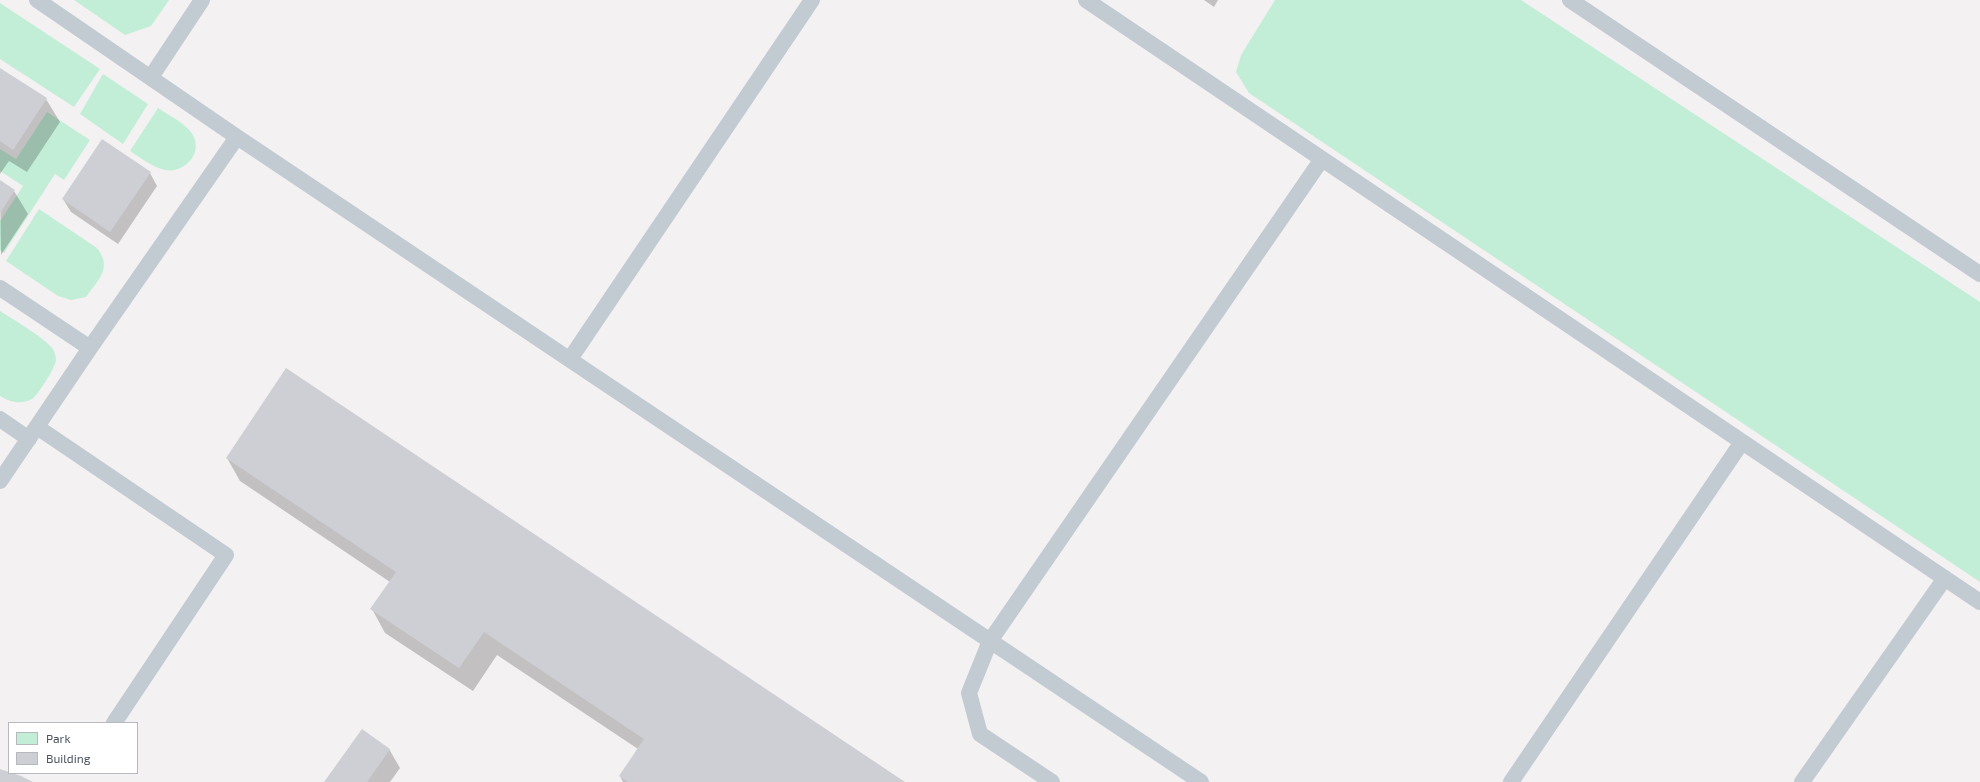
<!DOCTYPE html>
<style>
body{margin:0}
#map{position:relative;width:1980px;height:782px;overflow:hidden;background:#f3f1f1;font-family:"Exo 2",sans-serif}
canvas{display:block}
.legend{position:absolute;left:8px;top:722px;width:130px;height:52px;box-sizing:border-box;background:#fff;border:1px solid #b6babf;margin:0;padding:5px 7px;list-style:none;font-size:12px;color:#49525e}
.legend li{display:flex;align-items:center;gap:8px;height:20px}
.legend b{width:20px;border:1px solid #b6babf}
</style>
<div id="map">
<canvas width="1980" height="782"></canvas>
<ul class="legend">
<li><b style="height:11px;background:#c2eed7"></b>Park</li>
<li><b style="height:11px;background:#cecfd5"></b>Building</li>
</ul>
</div>
<script>
const g = document.querySelector('canvas').getContext('2d');
g.lineJoin = 'round';
function fill(path, color) { g.fillStyle = color; g.fill(path, 'evenodd'); }
function strokePath(path, color, width, dash) { g.strokeStyle = color; g.lineWidth = width; g.lineCap = dash ? 'butt' : 'round'; g.setLineDash(dash || []); g.stroke(path); }
fill(new Path2D(`
 M74,0h95l-18,26 -26,9z
 M1275,0h246l459,302v280l-731,-489 -13,-21 5,-17z
 M0,3l100,66 -26,38 -74,-48z
 M103,74l45,30 -25,40 -43,-30z
 M158,108c10,7 24,13 32,23 16,19 -4,43 -25,39 -13,-3 -24,-12 -35,-19z
 M47,112l43,28 -26,40 -9,-6 -51,79 -4,-3v-29l23,-35 -23,-15v-22l16,10z
 M39,209l58,39c16,20 1,32 -11,49l-15,3 -13,-4 -52,-35z
 M0,311c12,8 49,29 54,40 1,2 2,7 2,9 0,7 -19,36 -24,39 -11,6 -23,3 -32,-3z`), '#c2eed7');
fill(new Path2D(`
 M1204,0h14l-4,7z
 M0,69l46,30 14,23 -33,50 -18,-11 -9,13z
 M150,173l7,13 -39,58 -47,-32 -8,-13z
 M0,181l14,10 14,23 -27,41z
 M227,458l676,324h-280l-3,-6 18,-27 -141,-94 -24,36 -88,-58 -13,-24 18,-27 -150,-101z
 M389,749l11,19 -10,14h-64z`), '#0003');
fill(new Path2D(`
 M0,68l47,30 -34,52 -13,-9z
 M102,139l49,33 -41,60 -48,-33z
 M0,180l15,10 -15,23z
 M286,368l619,414h-277l-9,-6 25,-37 -160,-107 -25,36 -89,-59 26,-37 -170,-114z
 M362,729l28,20 -23,33h-43z
 M0,769l21,7 12,6h-33z`), '#cecfd5');
strokePath(new Path2D(`
 M37,0l200,137 964,645
 M1086,0l894,602
 M1570,0l410,274
 M151,77l51,-77
 M0,288l90,60
 M570,359l242,-359
 M0,419l29,20
 M37,427l189,128 -112,168
 M0,481l90,-133 147,-211
 M1052,782l-72,-48 -11,-41 21,-52 332,-482
 M1511,782l231,-340
 M1802,782l143,-204`), '#c2cad2', 16);
</script>
